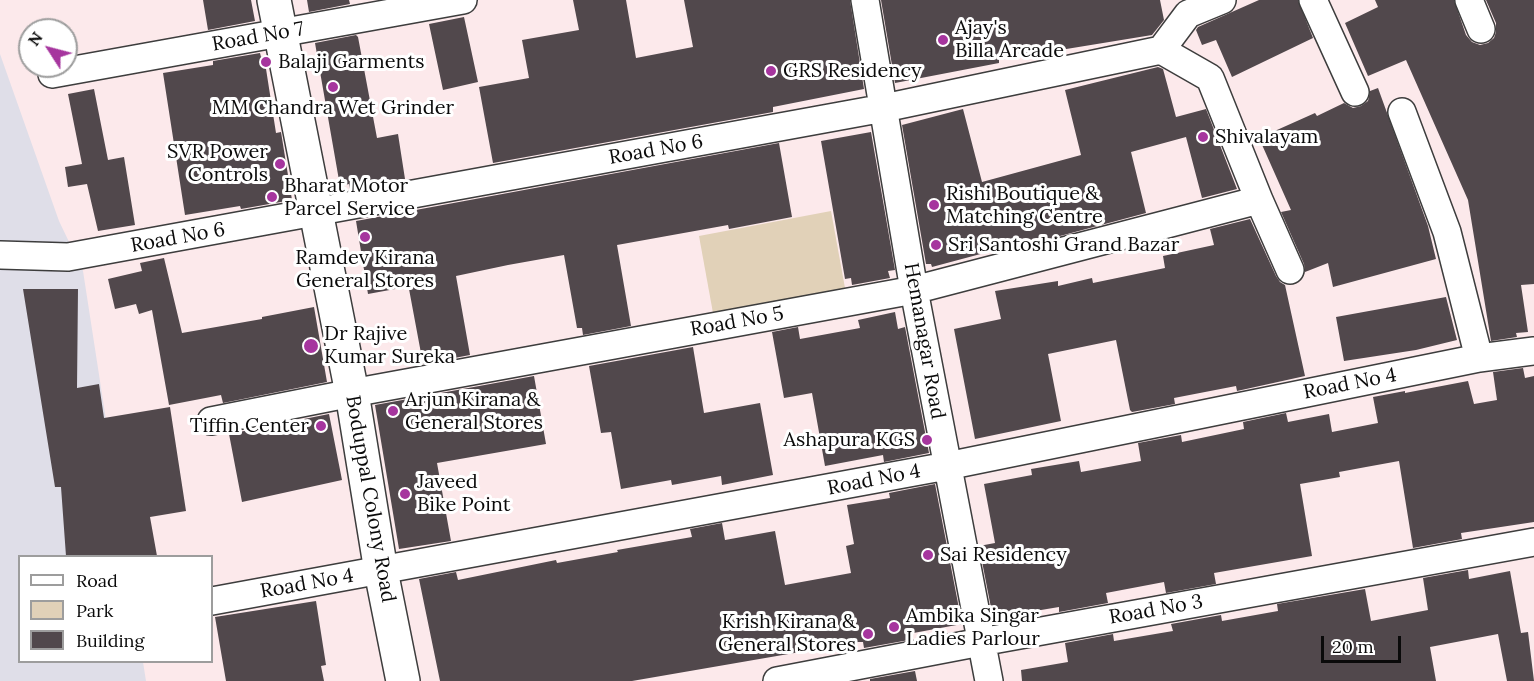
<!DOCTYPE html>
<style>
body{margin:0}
#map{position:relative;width:1534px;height:681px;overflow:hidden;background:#fce9eb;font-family:Lora,serif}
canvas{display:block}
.legend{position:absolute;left:18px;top:555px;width:195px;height:108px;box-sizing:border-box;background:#fff;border:2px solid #9d9d9d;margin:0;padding:8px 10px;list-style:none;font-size:18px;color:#0a0a0a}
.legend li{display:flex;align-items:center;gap:12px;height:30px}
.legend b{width:30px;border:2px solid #9d9d9d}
.north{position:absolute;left:18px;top:18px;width:60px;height:60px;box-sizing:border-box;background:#fff;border:2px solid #9d9d9d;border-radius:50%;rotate:306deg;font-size:16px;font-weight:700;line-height:24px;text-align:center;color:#0a0a0a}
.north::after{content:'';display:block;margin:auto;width:21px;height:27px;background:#a6359e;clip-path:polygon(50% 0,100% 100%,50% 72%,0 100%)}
.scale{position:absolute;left:1321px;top:636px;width:80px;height:27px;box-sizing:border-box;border:3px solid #0a0a0a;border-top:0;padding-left:8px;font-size:18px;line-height:21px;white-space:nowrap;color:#0a0a0a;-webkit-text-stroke:4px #fff;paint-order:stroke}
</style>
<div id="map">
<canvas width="1534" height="681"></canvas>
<ul class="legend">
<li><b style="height:8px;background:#fff"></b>Road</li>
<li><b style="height:16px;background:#e1d1b8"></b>Park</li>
<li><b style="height:16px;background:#51484c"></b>Building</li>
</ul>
<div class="north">N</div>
<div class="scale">20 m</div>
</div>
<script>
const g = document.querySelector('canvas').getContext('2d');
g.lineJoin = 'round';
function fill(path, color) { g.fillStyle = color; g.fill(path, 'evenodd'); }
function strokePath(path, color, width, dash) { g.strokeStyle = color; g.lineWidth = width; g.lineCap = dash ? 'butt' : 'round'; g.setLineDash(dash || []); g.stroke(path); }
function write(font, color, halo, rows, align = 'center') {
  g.font = font + ' Lora,serif'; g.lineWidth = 6; g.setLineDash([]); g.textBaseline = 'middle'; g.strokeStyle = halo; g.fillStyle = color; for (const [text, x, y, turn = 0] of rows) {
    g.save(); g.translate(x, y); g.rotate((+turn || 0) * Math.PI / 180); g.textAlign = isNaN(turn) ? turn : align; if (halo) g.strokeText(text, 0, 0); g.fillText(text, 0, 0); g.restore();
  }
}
fill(new Path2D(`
 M0,54l59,167 24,50 44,285h-107v106h123l3,19h-146z`), '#dfdee8');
fill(new Path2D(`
 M831,211l14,77 -132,25 -14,-77z`), '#e1d1b8');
fill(new Path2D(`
 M203,0h48l4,21 -47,9z
 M307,0h42l1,4 -41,8z
 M573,0h53l10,58 57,-11 -9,-47h166l14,89 -91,18v5l-280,51 -14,-76 50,-9 -7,-38 57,-10z
 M881,0h279l4,20 -12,15 -153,25v3l-104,20z
 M1259,0h39l15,38 -81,39 -16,-37 -14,5 -6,-15 2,-3z
 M1375,0h79l12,35 6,7 8,3 8,-2 6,-5 2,-6v-9l-10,-23h48v284l-13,1 7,47 -12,1 1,4 -26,4 -23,-141 -62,-140 -38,16 -23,-53 33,-16z
 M464,17l14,65 -35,8 -14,-66z
 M356,35l2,2 19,101 21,-4 7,45 -55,10 -1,-5 -9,2 -25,-143z
 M260,53l1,4 3,-1 12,77 5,-1 11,68 -51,9 -1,-3 -55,9 -22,-142 50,-8v-4z
 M1158,67l5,2 13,48 30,-8 31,80 -35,9 -16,-61 -55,15 15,61 -101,27 -1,-3 -112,30 -1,-3h-5l-24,-139 61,-16 19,73 99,-27 -16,-65z
 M1378,88l50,138 8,33 -103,28 -5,-24 -23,9 -1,-8 -23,-52 10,-2 -32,-72 56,-25 2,3 27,-13 9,5 8,-2 7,-5 2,-10z
 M94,89l14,71 16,-3 11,68 -37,6 -11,-47 -19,3 -3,-20 17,-3 -14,-70z
 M871,132l24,138 -7,1 2,7 -38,7 -1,-7 -6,1 -24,-138z
 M779,143l13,74 -63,12 -1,-4 -111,20 14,81 -48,9 -1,-7h-5l-13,-73 -56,10 -52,11 14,79 -47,9 -14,-75h-3v-2l-38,7 -12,-73z
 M1250,219l26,57 4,6 5,3 20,91 -68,15 -1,-5 -62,12 1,6 -43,8 -2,-2 -14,-70 -68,14 13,67 -86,18 -21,-110 47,-10 -6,-28 63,-10v5l34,-8 1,5 72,-15 -2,-12 51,-11 -4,-16z
 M164,258l18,75 80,-14v-2l52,-10 13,75 -104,21 -2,-8 -52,10 -17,-95 -13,4 -3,-10 -21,5 -7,-30 34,-8 -2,-8z
 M23,289h55l-1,99 22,-4 5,34 66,-11 16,104 -36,6 7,39h-91l-5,-69h-6z
 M1446,297l11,43 -41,10 -72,11 -8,-44z
 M895,312l3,17 7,-2 24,126 -45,9 -1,-7 -58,11 -13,-73 -28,5 -12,-66 26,-5 2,12 60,-11 -2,-8z
 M693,347l11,66 56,-10 13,72 -51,10 -1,-9 -49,9 -1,-5 -50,9 -10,-57 -10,1 -12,-67z
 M1523,368l2,10 9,-2v146l-73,11 1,6 -49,9 -14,-87 -33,6 -27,5 1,5 -40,7 12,72 -98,17 2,11 -50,9 -2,-11 -58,11 2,10 -49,9v-5l-66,11 -14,-72 16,-3 -11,-59 48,-9 -1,-6 48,-8 2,11 60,-11 -3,-18 43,-8 1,7 62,-13 -1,-7 43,-9 2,9 41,-8 3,18 46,-9 -5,-26 32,-6v2l63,-12 6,23 23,-4 -4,-28z
 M534,376l12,68 -109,19 14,78 -52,8 -24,-144z
 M329,414l13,66 -100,22 -13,-68z
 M935,484l27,140 -54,10 1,6 -45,8 -1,-6h-5l-226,39h-192l-21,-102 37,-7 2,8 98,-20 1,3 61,-11 -1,-2 75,-13 -2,-8 32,-6 3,17 50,-9 10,54 66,-12 -5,-27 8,-2 -7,-39 43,-7 -1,-5z
 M1468,570l1,9 41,-8 11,62 7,-1 6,49h-27l-9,-47 -68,13 6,34h-414l-1,-11 47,-8 -3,-19 48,-9 1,7 59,-10 -2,-7 50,-9 1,6 56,-10 -1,-7 88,-15 6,32 57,-11 -5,-32z
 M316,601l10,64 -5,1 3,15h-98l-11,-64z
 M915,671l2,10h-47v-2z`), '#51484c');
const minor = new Path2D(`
 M865,0l49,290 75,391
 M1313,0l42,92
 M1469,0l12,29
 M1161,50l49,28 49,122 31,70
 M52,74l411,-74
 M1402,112l45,120 32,126
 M0,255l68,2 816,-149 277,-58 27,-36 34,-14
 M211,421l141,-28 562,-103 345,-90
 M212,601l735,-135 532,-108 55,-7
 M777,681l204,-39 553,-100`);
const tertiary = new Path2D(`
 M274,0l78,393 29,178 22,110`);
strokePath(minor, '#3d3d3d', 30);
strokePath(tertiary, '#3d3d3d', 36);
strokePath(minor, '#fff', 27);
strokePath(tertiary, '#fff', 33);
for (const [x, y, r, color] of [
 [943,40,6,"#a6359e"],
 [266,62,6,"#a6359e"],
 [771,71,6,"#a6359e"],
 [333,87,6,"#a6359e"],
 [1203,137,6,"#a6359e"],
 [280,164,6,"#a6359e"],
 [272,197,6,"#a6359e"],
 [934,205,6,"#a6359e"],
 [365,237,6,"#a6359e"],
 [936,245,6,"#a6359e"],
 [311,346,8,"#a6359e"],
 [393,411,6,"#a6359e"],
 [321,426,6,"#a6359e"],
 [927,440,6,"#a6359e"],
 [405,494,6,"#a6359e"],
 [928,555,6,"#a6359e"],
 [894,627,6,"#a6359e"],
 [868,634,6,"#a6359e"]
]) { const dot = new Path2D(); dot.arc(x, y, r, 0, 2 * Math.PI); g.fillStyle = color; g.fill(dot); strokePath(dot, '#fff', 2); }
write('20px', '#0a0a0a', '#fff', [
 ["Ajay's",955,28],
 ["Billa Arcade",955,51],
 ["Balaji Garments",278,62],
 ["GRS Residency",783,71],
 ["MM Chandra Wet Grinder",333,108,"center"],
 ["Shivalayam",1215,137],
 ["SVR Power",268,152,"right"],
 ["Controls",268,175,"right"],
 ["Bharat Motor",284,186],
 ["Parcel Service",284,209],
 ["Rishi Boutique &",946,194],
 ["Matching Centre",946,217],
 ["Sri Santoshi Grand Bazar",948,245],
 ["Ramdev Kirana",365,258,"center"],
 ["General Stores",365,281,"center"],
 ["Dr Rajive",324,334],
 ["Kumar Sureka",324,357],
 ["Arjun Kirana &",405,400],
 ["General Stores",405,423],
 ["Tiffin Center",309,426,"right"],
 ["Ashapura KGS",915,440,"right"],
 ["Javeed",417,482],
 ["Bike Point",417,505],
 ["Sai Residency",940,555],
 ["Ambika Singar",906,616],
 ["Ladies Parlour",906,639],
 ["Krish Kirana &",856,622,"right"],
 ["General Stores",856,645,"right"]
], 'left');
write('20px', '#0a0a0a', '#fff', [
 ["Road No 7",258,37,-10],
 ["Road No 6",656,150,-10],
 ["Road No 6",178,238,-10],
 ["Road No 5",737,322,-10],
 ["Hemanagar Road",924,341,80],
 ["Road No 4",1350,384,-11],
 ["Road No 4",874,480,-11],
 ["Boduppal Colony Road",370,499,80],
 ["Road No 4",307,584,-10],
 ["Road No 3",1156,610,-10]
]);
</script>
